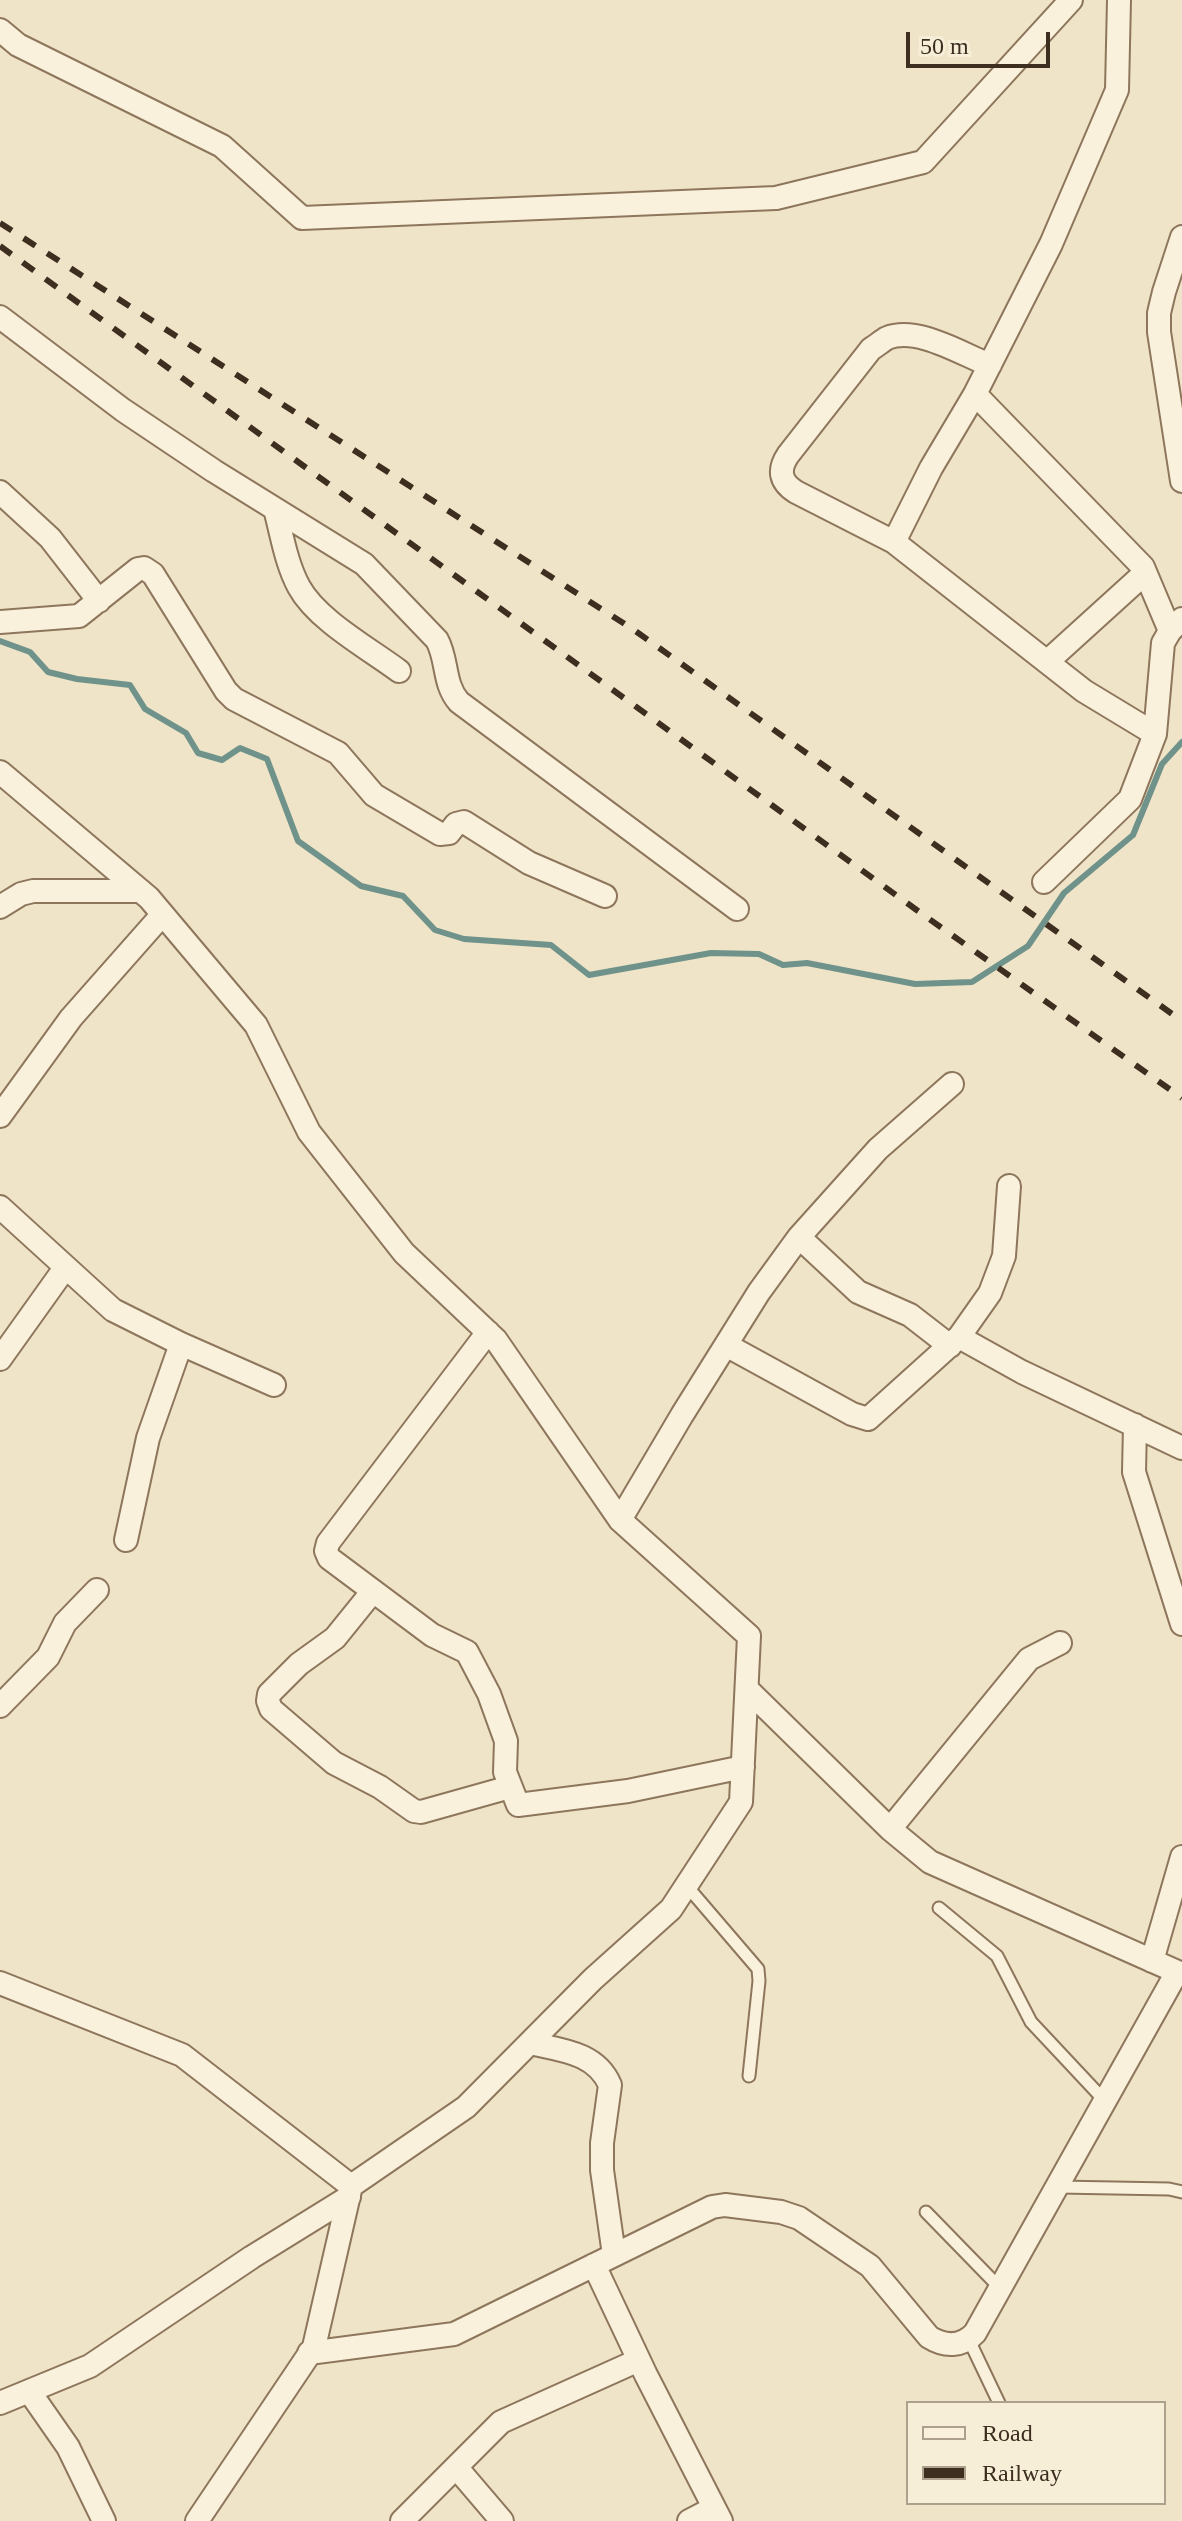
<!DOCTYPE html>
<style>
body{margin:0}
#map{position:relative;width:1182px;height:2521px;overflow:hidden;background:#f0e4c8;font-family:"Times New Roman",serif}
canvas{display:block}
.legend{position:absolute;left:906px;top:2401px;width:260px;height:104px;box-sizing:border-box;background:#f7eed8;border:2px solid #ada18e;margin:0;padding:10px 14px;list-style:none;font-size:24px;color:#3d2e20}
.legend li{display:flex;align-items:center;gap:16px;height:40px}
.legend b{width:40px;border:2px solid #ada18e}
.scale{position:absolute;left:906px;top:32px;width:144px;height:36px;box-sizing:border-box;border:4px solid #3d2e20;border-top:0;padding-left:10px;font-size:24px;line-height:28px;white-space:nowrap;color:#3d2e20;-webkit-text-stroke:6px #f7eed8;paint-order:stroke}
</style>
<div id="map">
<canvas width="1182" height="2521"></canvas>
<ul class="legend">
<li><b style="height:10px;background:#faf1dc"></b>Road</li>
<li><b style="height:10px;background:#3d2e20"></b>Railway</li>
</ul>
<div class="scale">50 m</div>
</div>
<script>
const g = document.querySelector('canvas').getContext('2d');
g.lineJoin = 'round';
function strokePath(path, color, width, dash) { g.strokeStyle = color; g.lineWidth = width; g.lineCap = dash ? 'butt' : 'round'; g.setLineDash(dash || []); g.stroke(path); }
strokePath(new Path2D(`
 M0,641l30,11 18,20 29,7 53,6 15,24 41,24 12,20 24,7 18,-12 27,11 31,82 63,45 42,10 32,34 29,9 87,6 38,30 122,-22 48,1 24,11 24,-2 108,21 57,-2 56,-36 36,-53 69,-58 29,-71 20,-22`), '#6f938a', 6);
const lane = new Path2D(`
 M686,1885l72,84 1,12 -10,95
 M939,1908l58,48 34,66 74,79
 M1059,2187l110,2 13,3
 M926,2212l75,77
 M969,2340l30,63`);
const street = new Path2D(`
 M1119,0l-2,90 -66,154 -76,150 168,173 27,64
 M0,30l18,15 204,101 80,72 474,-20 147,-36 148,-162
 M1182,237l-18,55 -5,21v19l23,149
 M0,317l123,93 91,61 150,93 73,76c11,20 6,44 22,62l278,207
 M990,365c-29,-11 -72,-39 -103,-27 -5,3 -11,8 -16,11l-83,106c-10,15 -8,27 8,37l98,50 190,149 71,43
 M0,492l50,46 49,63
 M275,509c7,26 11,54 24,78 18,33 69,61 100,84
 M894,542l37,-74 44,-74
 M0,622l79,-6 59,-47 6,-1 9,6 73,117 8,8 104,54 36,42 66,39 9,-1 7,-9 8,-2 65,41 76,33
 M1048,661l97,-88
 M0,772l149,126 107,127 53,107 95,121 92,87 124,180 129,116 -8,166 -70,107 -78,70 -127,128 -115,79 -37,161 -117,174
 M1044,882l86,-83 25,-65 8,-91 7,-12 12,-12
 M0,907l21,-13 12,-3h108
 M0,1116l71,-98 91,-103
 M0,1207l113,103 68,34 -33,94 -22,102
 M799,1237l59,55 52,23 40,31
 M488,1332l-160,211 -2,8 3,7 103,77 35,17 22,42 17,47 -1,31 13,33 110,-14 115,-24
 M959,1337l63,35 160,76
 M181,1344l93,41
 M726,1345l126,69 16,5 91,-82 31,-44 14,-37 5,-70
 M0,1359l65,-91
 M1135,1425l-1,47 48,152
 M620,1520l62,-105 77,-123 40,-55 79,-88 74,-65
 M373,1591l-38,47 -36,26 -30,30 -1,7 3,8 63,54 46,24 34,24 7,1 89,-25
 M747,1689l143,140 40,33 252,112
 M0,1706l48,-49 17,-34 32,-33
 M890,1829l139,-170 31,-16
 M1152,1961l30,-104
 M0,1983l182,72 169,131
 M530,2043c30,7 66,9 80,42l-8,58v27l12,85
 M594,2265l52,110 75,146
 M309,2353l145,-19 258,-127 13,-2 56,7 18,6 71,48 59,71c16,10 33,10 46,-4l202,-361
 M29,2391l39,56 36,74
 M0,2403l90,-37 162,-109 97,-60
 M456,2467l46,54
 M402,2521l99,-99 138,-62
 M689,2521l25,-13`);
strokePath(lane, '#8d765c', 15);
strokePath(street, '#8d765c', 26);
strokePath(lane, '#faf1dc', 11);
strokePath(street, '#faf1dc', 22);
strokePath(new Path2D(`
 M0,223l634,407 548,391
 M0,246l918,665 264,187`), '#3d2e20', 6, [14, 14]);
</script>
